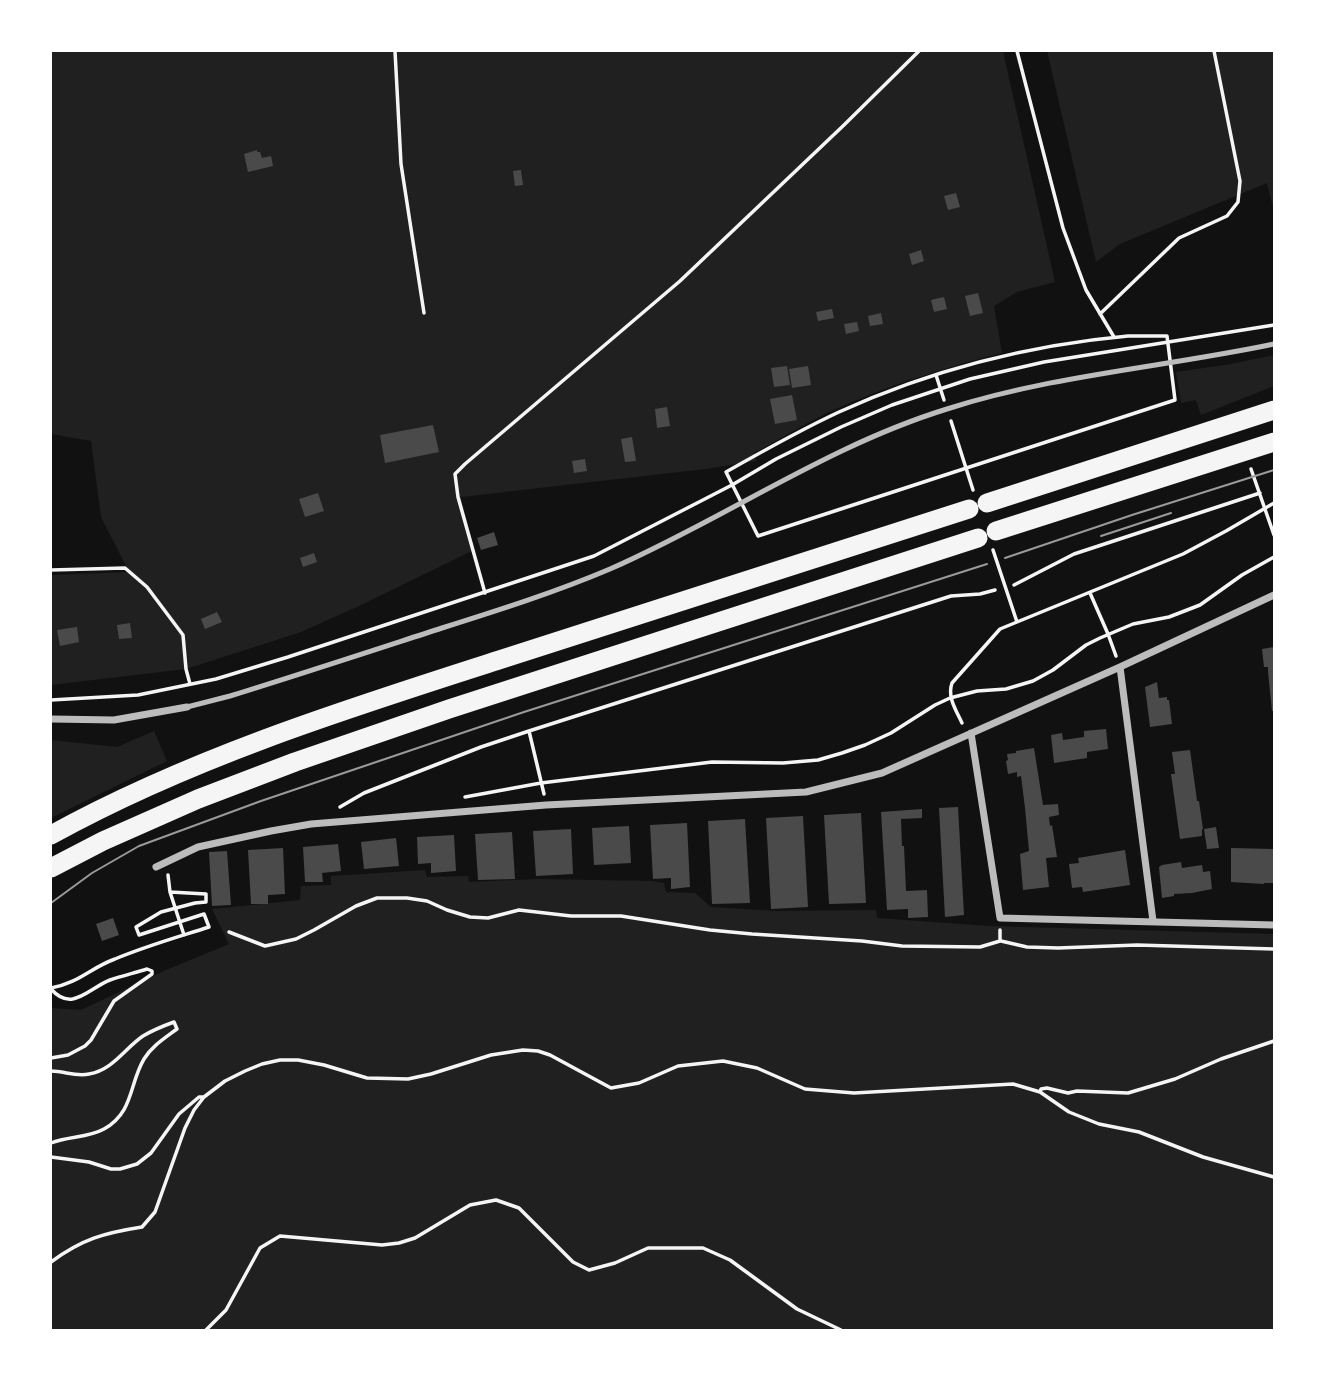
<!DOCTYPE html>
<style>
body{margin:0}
#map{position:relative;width:1325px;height:1381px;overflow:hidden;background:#111;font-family:Karla,sans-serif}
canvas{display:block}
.frame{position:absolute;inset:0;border:52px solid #fff;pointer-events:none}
</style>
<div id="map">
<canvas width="1325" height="1381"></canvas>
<div class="frame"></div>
</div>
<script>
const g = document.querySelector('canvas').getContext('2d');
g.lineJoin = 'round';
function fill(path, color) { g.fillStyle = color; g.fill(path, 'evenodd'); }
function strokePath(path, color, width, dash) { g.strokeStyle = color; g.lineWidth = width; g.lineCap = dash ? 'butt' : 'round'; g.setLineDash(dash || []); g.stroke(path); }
fill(new Path2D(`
 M51,51h952l52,231 -38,10 -23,14 8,47c-59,15 -118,34 -173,59 -25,12 -50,28 -75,41l2,8 -51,8 -244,28 13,53 -117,57 -56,25 -115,37 -135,16v-110l78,-3 -28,-55 -10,-76 -40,-7z
 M1047,51h227v160l-7,-28 -147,61 -24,18z
 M1274,355v31l-73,29 -5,-15 -15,3 -5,-31 55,-8z
 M154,731l13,30 -116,57v-78l66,7z
 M425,870l2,7 41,-1 1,6 67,-3 117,2 11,2 2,9 29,1 16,14 67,4 98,-1 1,8 113,8 284,8v396h-1223v-322l30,2 85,-40 63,-26 -17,-35 88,-9 1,-14 30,-1v-9z`), '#202020');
fill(new Path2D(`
 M257,150v2h3l2,6 9,-2 2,10 -25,6 -4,-18z
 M521,170l2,15 -8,1 -2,-15z
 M956,193l4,14 -12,3 -4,-14z
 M921,250l3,11 -12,4 -3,-11z
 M978,293l5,20 -13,3 -5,-20z
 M944,297l3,12 -13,3 -3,-12z
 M832,309l2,9 -16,3 -2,-9z
 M881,313l2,11 -13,2 -2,-10z
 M857,322l2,9 -13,3 -2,-10z
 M787,366l3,19 -16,2 -3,-19z
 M808,366l3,19 -19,3 -3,-19z
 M792,395l5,25 -22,4 -5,-25z
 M667,407l3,19 -13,2 -2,-19z
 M433,425l6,27 -54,11 -5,-28z
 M632,437l4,24 -11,1 -4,-23z
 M585,459l2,12 -13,2 -2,-12z
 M318,493l6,18 -19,6 -6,-18z
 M494,532l4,13 -17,5 -4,-12z
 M314,553l3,9 -14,5 -3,-9z
 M217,612l5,10 -17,7 -4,-10z
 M130,623l2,15 -13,1 -2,-14z
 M77,627l2,15 -19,4 -3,-16z
 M1274,647v64h-2l-4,-39v-5h-4l-2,-18z
 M1157,682l2,16 8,-1v3h2l3,24 -22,3 -5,-40z
 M1106,729l2,20 -21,3v6l-33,5 -3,-28 11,-2 1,7 21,-3v-6z
 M1034,748l9,57 15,-1 1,11 -10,2 1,9 2,-1 5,32 -11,1 3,29 -26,3 -3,-36 9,-3 -4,-43 -4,-32 -4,1v-5l-9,2 -2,-13 2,-1 -1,-6 9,-1v-2z
 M1190,750l6,43 1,8h2l4,28h-1v7l-22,3 -9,-65h4l-3,-22z
 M958,807l6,108 -19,2 -6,-109z
 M922,809v9l-21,1 1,27h2l2,45 21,-1 1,27 -20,1v-9l-21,1 -6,-98z
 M861,813l5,90 -37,1 -5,-89z
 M803,816l5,91 -37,2 -5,-91z
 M745,819l5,84 -38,1 -4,-83z
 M687,823l3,64 -19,2v-11l-18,1 -3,-54z
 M629,826l2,37 -37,2 -2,-37z
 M1216,827l3,21 -12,1 -3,-20z
 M571,829l2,45 -37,2 -3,-45z
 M512,832l3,47 -37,1 -3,-46z
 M454,835l2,36 -25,2v-10l-13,1 -1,-27z
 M396,838l3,28 -35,3 -3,-27z
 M338,844l3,27 -19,2 1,9h-18l-2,-35z
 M283,848l2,46 -17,1v9h-17l-3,-54z
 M1231,848l43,1v34h-10v1l-33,-2z
 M1125,850l5,35 -47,7 -1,-5 -10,1 -3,-24 10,-1 -1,-5z
 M227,851l4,54 -19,1 -3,-54z
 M1181,862l1,6 20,-3 1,7 7,-1 2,18 -20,4 -18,1v2l-12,2 -3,-31 3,-2z
 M113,918l6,17 -17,6 -6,-17z`), '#4a4a4a');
strokePath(new Path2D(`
 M395,51l6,113 23,149
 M1017,51l46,177 23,62 28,47
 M1100,314l79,-76 48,-22 11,-14 2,-21 -26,-130
 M1128,336h39l8,64 -417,136 -32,-64c37,-21 74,-42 113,-60 90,-41 190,-67 289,-76z
 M936,375l8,25
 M951,421l22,69
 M1251,469l23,66
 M993,550l24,72 166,-68 43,-23 48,-28
 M51,570l74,-2 22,19 36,48 3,34 4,15
 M1014,585l60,-31 186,-61
 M485,593l-27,-96 -3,-23 10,-10 215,-183 164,-156 75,-74
 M1090,593l18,41 8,22
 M51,700l87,-5 78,-16 72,-22 306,-101 138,-71 44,-26 65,-32 51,-22 78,-26 74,-17 230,-37
 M962,723c-6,-13 -15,-26 -10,-40l48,-54 17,-7
 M529,731l15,63
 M465,797l76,-14 171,-21 71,1 35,-3 24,-7 23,-8 26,-12 44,-28 15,-7 27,-7 29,-2 27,-8 20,-11 33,-25 14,-7 33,-14 36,-7 31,-12 42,-30 32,-18
 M340,807l24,-14 117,-46 48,-16 422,-135 29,-2 15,-4
 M170,892l14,43
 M229,932l36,14 31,-7 18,-9 42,-24 21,-8h30l20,3 20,9 23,7 18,1 31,-8 52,6h50l89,14 42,4 110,7 40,5 78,1 20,-6v-11
 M1001,941l26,6 31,1 79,-3 137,4
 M51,988c28,-5 39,-20 64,-29 31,-13 63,-22 94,-32l-5,-13 -65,21 -3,-8 25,-15 34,-9 11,-1v-8l-36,-2 -2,-17
 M51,989c21,24 38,-1 59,-9 12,-4 24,-7 37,-11l5,2v3l-38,27 -23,39 -6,6 -17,9 -17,3
 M51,1071c13,0 25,6 38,3 24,-4 36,-26 54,-38 10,-6 20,-10 31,-14l3,7c-12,9 -25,17 -33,30 -15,25 -10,53 -40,70 -16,9 -36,7 -53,14
 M1040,1092l1,-3 6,-1 21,5 9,-2 51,2 47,-14 46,-20 53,-18
 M51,1157l38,5 22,7h9l17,-5 14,-11 28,-39 20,-17h5
 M51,1262c31,-23 53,-29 91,-35l13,-15 30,-84 9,-18 10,-13 21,-16 20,-10 17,-7 18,-4h18l26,5 43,13 41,1 23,-5 60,-19 32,-5 15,1 12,4 61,33 28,-5 39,-17 45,-5 34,7 48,21 49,4 159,-9 27,8 29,20 30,12 40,8 64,25 71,20
 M206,1330l20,-20 34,-62 20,-12 102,9 17,-2 16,-5 55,-33 26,-5 23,8 54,54 16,8 26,-7 33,-15h55l27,12 67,49 44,21`), '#f5f5f5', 3.5);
strokePath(new Path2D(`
 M187,707l43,-11c71,-22 141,-45 212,-68 57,-18 114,-36 168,-59 114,-50 217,-123 337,-160 106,-34 218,-42 327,-65`), '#bcbcbc', 5);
strokePath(new Path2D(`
 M1120,667l33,254
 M51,719l63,1 73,-13
 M971,733l29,185 274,7
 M156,867l42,-20 73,-16 40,-7 235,-19 260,-13 76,-19 238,-106 154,-72`), '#bcbcbc', 7);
strokePath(new Path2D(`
 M987,503l287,-93
 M996,531l278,-89
 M51,835c139,-77 298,-127 448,-175 157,-50 313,-101 470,-151
 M51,868l52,-27 95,-42 97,-37 154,-53 529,-171`), '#f5f5f5', 19);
strokePath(new Path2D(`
 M1101,536l70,-23
 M1005,558l127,-43 142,-45
 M51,903l41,-30 47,-27 122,-45 263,-89 463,-148`), '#9a9a9a', 2);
</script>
